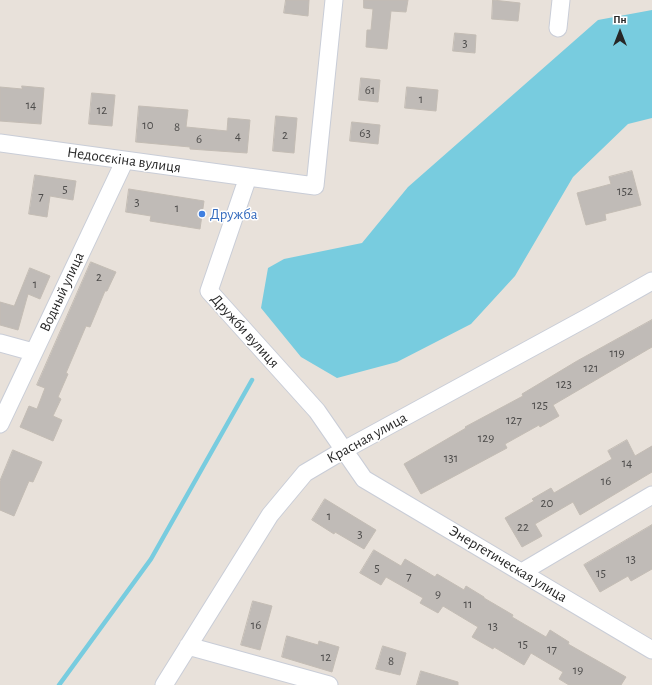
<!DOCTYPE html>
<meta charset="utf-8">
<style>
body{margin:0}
#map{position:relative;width:652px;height:685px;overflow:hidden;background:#e8e1da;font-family:"Alegreya Sans",sans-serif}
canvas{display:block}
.north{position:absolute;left:600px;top:12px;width:40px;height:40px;-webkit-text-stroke:3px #fff;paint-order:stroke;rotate:0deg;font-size:11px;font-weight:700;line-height:16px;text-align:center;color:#272727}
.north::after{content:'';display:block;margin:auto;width:14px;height:18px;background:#272727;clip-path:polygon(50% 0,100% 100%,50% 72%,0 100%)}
</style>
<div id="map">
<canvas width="652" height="685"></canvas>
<div class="north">Пн</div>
</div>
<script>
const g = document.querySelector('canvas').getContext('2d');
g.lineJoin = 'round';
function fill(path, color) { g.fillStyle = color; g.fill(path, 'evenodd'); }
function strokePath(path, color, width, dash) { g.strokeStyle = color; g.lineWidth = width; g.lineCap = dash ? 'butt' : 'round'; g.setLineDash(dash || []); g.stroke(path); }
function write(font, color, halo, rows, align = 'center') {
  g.font = font + ' "Alegreya Sans",sans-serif'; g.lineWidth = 3; g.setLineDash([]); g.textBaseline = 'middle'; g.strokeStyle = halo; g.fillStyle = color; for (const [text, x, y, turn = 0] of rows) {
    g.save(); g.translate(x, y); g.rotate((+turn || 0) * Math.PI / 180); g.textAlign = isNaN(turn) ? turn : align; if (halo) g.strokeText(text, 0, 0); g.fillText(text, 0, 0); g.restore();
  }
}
fill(new Path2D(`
 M652,10v108l-24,6 -55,53 -58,99 -44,48 -74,38 -60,16 -36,-21 -40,-49 7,-40 16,-9 78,-16 46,-56 190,-167z`), '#78ccdf');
strokePath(new Path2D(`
 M59,685l92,-126 101,-179`), '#78ccdf', 4.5);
const building = new Path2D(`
 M286,0h23l-1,16 -24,-3z
 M364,0h44l-2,12 -15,-1 -4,38 -21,-2 1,-17h4l2,-21 -9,-1z
 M493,0l27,3 -2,18 -26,-2z
 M455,33l21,2 -1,18 -22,-2z
 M361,78l19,2 -2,22 -19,-2z
 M22,86l22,2 -3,36 -41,-3v-34l22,2z
 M407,87l31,3 -2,21 -31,-3z
 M92,93l23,2 -3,31 -23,-2z
 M139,106l49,4 -2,17 41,4 1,-13 22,2 -3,33 -57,-4v-2l-54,-5z
 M276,116l21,2 -3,35 -21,-2z
 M352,122l28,3 -2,19 -28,-3z
 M632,171l9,34 -36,9 1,6 -20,5 -9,-32 34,-9 -2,-7z
 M35,175l41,6 -3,19 -23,-4 -3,21 -18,-3z
 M129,189l75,12 -4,28 -50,-8 1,-5 -25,-4z
 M91,262l25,10 -9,19h-2l-15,36 -4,-1 -20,47 2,1 -10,23 3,2 -8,17 9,4 -9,21 -33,-14 9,-21 8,3 8,-21 -8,-3z
 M30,268l20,8 -10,23 -12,-5 -10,36 -18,-5v-23l14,4z
 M652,320v27l-99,58 6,11 -19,11 -1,-2 -34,19 2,4 -86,46 -17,-30 62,-36 -1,-1 58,-31 -1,-2 55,-33z
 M627,440l8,16 17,-10v26l-72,43 -7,-13 -38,22 7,12 -20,11 -17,-29 29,-17 -2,-2 19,-11 3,5 58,-34 -4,-8z
 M13,450l29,12 -9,20 -4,-1 -15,35 -14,-6v-29z
 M325,499l51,31 -12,19 -29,-17 -1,2 -22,-14z
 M652,525v44l-21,12 -3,-5 -28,16 -16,-27z
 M374,550l27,16 4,-7 30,18 2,-3 27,16 2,-4 18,11v1l29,17 -1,2 34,20 4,-7 19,12 -1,2 58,33 -5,8h-52l-10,-6 4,-7 -32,-19 -7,12 -30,-18 -1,2 -21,-12 6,-10 -35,-21 -5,7 -18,-10 3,-5 -37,-21 -5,8 -21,-12z
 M253,601l19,5 -12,44 -19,-5z
 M287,636l31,9 1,-4 20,6 -7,25 -50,-15z
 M383,646l23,7 -6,22 -24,-6z
 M421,671l37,11v3h-41z`);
fill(building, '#c0bbb7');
strokePath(building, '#c3bcb4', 1);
const minor = new Path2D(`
 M334,0l-19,186 -67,-9 -39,114 108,120 47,68 288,171
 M558,28l3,-28
 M0,143l248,34
 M0,343l33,9
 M0,424l125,-264
 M522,572l130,-77
 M188,646l141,39
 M164,685l106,-170 35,-42 39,-23 246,-134 62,-35`);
strokePath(minor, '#c9cdd7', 19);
strokePath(minor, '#fff', 17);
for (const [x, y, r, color] of [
 [202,214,4,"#3f7fe0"]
]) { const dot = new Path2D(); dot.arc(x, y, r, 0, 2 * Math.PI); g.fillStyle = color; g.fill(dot); strokePath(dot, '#fff', 1.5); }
write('13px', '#4d4c4b', null, [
 ["3",465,43],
 ["61",370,90],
 ["1",421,99],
 ["14",31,105],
 ["12",102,110],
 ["10",148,125],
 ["8",177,127],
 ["63",365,133],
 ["2",285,135],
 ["4",238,136],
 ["6",199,139],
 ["5",65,189],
 ["152",625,191],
 ["7",41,196],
 ["3",137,202],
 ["1",177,208],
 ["2",99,277],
 ["1",35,284],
 ["119",617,353],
 ["121",591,368],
 ["123",564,384],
 ["125",540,405],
 ["127",514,420],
 ["129",486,438],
 ["131",451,458],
 ["14",627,463],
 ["16",606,481],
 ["20",547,503],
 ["1",329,516],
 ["22",523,527],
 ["3",360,534],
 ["13",631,559],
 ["5",377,568],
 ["15",601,573],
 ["7",409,576],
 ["9",438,594],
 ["11",468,604],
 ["16",256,625],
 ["13",493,626],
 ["15",523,644],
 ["17",552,649],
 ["12",326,657],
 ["8",391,661],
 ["19",578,670]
]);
write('15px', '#272727', '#fff', [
 ["Недосєкіна вулиця",124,160,8],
 ["Водный улица",62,292,-65],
 ["Дружби вулиця",245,331,48],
 ["Красная улица",367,438,-29],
 ["Энергетическая улица",508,564,31]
]);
write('15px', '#366cbe', '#fff', [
 ["Дружба",210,214]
], 'left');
</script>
